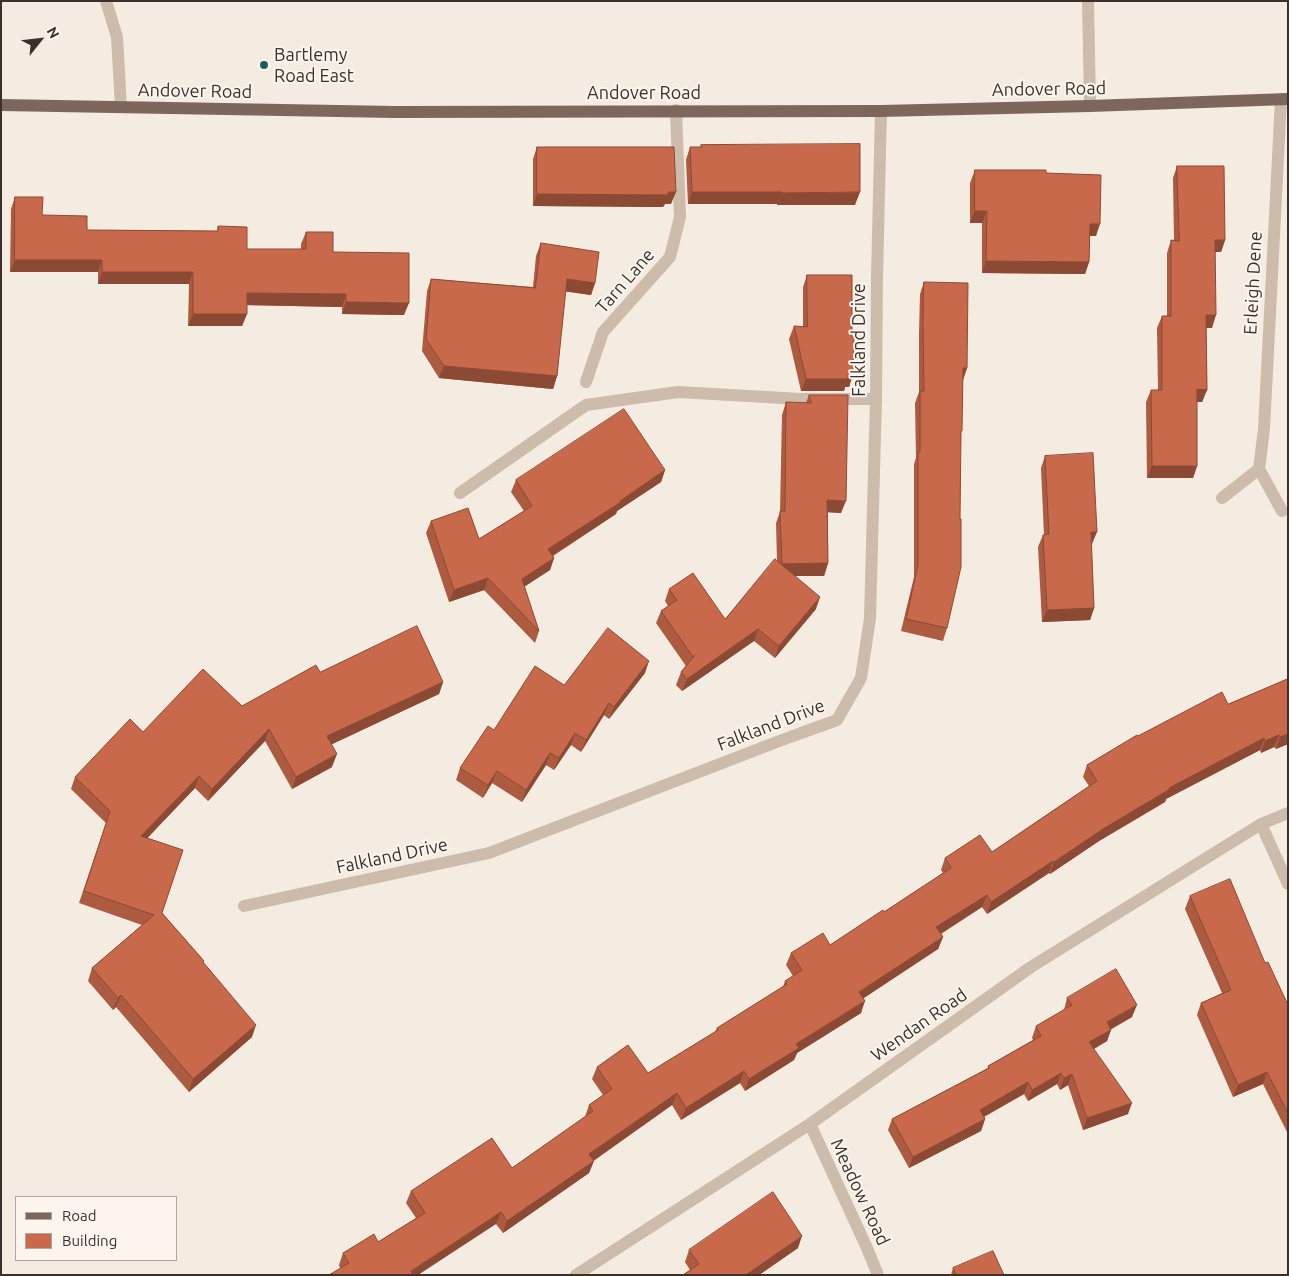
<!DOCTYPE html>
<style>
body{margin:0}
#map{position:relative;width:1289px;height:1276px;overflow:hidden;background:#f4ebe1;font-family:Ubuntu,sans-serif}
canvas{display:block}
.frame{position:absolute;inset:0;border:2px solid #3b302b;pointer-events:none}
.legend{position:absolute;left:15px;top:1196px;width:162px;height:65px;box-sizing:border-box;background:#fbf5ee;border:1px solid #aea6a0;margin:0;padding:6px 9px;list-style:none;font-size:15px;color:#3b302b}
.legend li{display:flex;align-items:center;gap:10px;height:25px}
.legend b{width:25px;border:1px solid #aea6a0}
.north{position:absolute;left:15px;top:15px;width:50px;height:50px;-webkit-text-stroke:4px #fbf5ee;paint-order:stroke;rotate:61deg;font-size:14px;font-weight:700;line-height:20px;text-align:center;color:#3b302b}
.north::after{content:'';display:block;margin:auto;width:18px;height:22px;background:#3b302b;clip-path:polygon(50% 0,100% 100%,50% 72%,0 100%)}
</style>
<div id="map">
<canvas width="1289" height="1276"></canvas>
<div class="frame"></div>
<ul class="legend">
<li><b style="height:6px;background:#7d675c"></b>Road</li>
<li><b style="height:14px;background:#c8694b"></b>Building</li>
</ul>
<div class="north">N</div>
</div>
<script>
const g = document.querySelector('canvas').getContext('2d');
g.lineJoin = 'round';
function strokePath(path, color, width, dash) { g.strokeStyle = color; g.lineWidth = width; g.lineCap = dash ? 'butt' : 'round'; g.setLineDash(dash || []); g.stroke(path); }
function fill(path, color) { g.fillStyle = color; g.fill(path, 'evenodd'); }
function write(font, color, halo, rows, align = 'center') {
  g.font = font + ' Ubuntu,sans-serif'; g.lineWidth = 4; g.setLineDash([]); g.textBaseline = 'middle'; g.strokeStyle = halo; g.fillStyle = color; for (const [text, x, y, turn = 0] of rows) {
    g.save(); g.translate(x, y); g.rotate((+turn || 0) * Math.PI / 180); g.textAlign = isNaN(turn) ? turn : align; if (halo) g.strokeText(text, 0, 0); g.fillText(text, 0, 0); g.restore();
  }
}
strokePath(new Path2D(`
 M460,493l126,-88 92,-13 123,7h75`), '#cdbbac', 12);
strokePath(new Path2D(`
 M106,1l11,36 4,70
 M1088,1l2,105
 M586,382l17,-50 67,-75 10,-40 -4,-107
 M1259,469l23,42
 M1222,498l37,-29 5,-40 17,-330
 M1261,824l27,60
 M244,906l245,-53 293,-113 55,-20 24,-42 9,-60 6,-219 1,-122 4,-166
 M810,1124l57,124 11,27
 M576,1275l234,-151 221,-157 230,-143 27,-11`), '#cdbbac', 12);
strokePath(new Path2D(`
 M1,105l393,7 487,-1 209,-5 198,-7`), '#7d675c', 12);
fill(new Path2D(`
 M701,145l154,60h-78v-1h-89l-2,-44 4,-13h10z
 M537,147l134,57h-6l-2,3 -130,-1v-47z
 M1177,166l48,74 -4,12h-6l-3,76h-6l1,62 -5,12h-5v64l-4,12h-46l-1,-76 5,-12h7l-1,-62 5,-12h5v-63l4,-13h3l-1,-62z
 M975,170l121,66h-6l-1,26 -4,12 -103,-1v-50h-12v-40z
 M15,197l27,18 45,15 130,1 1,-5 29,23h54v-5l5,-12 27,20 71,63 -62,-1v-7l-95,-2v9l-5,12h-54l1,-42h-91v-12h-88l1,-63z
 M541,243l54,40 -4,12 -26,-4 -8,85 -4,13 -114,-11 -17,-27 5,-60 4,-12 102,8 3,-31z
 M807,275l45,62 1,37 -4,13h-4l-1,4h-43l-12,-52 5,-13 9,1v-40z
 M924,282l43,86 -4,11 -2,57 -14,192 -4,13 -42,-10 13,-54v-113l2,-6 -1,-55 4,-11v-59l1,-39z
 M809,395l32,118 -13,-1v51l-4,13h-29l21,33 -41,49 -21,-17 -72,50 -6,-6 5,-13 5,-6 -30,-43 5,-12 7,-5 -3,-5 4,-12 56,30 52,-58 -1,-38 4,-11 2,-97 4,-13 20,1z
 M1045,456l47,88h-1l3,64 -4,12 -48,2 -4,-75 5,-12h1l-3,-67z
 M665,470l-4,12 -44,29 -1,3 -63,42 1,2 -4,12 -26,16 15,45 -4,12 -51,-53 -35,12 -23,-69 5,-12 48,18 45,-28 -13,-19 5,-12z
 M320,672l123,10 -4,12 -108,50 1,23 -40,22 -27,-48 -57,60 -13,-13 -48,50 15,75 42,48 -1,2 49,74 -63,55 -73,-85 -3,3 -25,-29 4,-13 50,-43 -63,-22 27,-80 -35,-34 4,-12 68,-45 99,-26z
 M645,673l-36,46 -5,-4 -23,37 -10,-7 -17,25 -8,-5 -24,37 -30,-19 -9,15 -27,-18 4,-12 34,-38 70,-45z
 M1288,679v65l-12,5 -2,-2 -13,6 -1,-3 -94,49 -1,3 -66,39 -49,33 -1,-1 -62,41 -5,-7 -41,27 2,3 -5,12 -75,49 -2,15 -64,40 -3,7 -49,31 -5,-8 -59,37 -9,-15 -78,55 -5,13 -86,60 -7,-9 -156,44 -1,-3 4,-12 35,-11 38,-24 -10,-15 5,-12 101,-23 73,-51 4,-12 14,-10 -11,-16 5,-12 51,6 67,-41 2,-4 66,-41 2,-6 8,-5 -7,-11 5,-12 39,-8 54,-33 59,-39 -2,-3 4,-12 47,-6 97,-66 -6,-9 4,-12 51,-29 90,-32z
 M1190,896l75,67 23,42v129l-25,-50 -30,13 -36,-82 4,-12 21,-10 -37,-84z
 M1067,998l65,19 -21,12 -4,12 -13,8 34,65 -45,16 -15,-45 -8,5 -3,-6 -29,17 -4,-7 -40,23 1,2 -4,12 -72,37 -21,-38 4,-11 96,-51v-2l45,-26 -1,-2 4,-12 28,-16z
 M798,1248l-39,27h-76l7,-5 -5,-8 4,-12z
 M953,1268l51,7h-53z`), '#ac5a40');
fill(new Path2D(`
 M676,192l-5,12h-6l-2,3 -130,-1 4,-12z
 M692,192h90l-5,12h-89z
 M860,192l-5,13h-78l5,-12z
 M975,211h12l-5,12h-12z
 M1090,224h10l-4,12h-10z
 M1215,240h10l-4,12h-10z
 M15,260h87l-4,12h-88z
 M986,261l103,1 -4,12 -103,-1z
 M102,272h91l-4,12h-91z
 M567,279l28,4 -4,12 -29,-4z
 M247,293l99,1 -4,13 -100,-2z
 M346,302l63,1 -5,12 -62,-1z
 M193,314h54l-5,12h-54z
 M1206,315h10l-4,13h-10z
 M444,366l113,10 -4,13 -114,-11z
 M963,368h4l-4,12z
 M848,374h5l-4,13h-4l-1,4h-43l5,-12z
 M1197,389l10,1 -5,12h-10z
 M1152,466h45l-4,12h-46z
 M665,470l-4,12 -44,29 -1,3 -72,47 4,-12z
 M827,500l19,1 -5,12 -18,-1z
 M1091,532h6l-5,12h-6z
 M554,558l-4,12 -32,21 4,-12z
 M828,563l-4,13h-46l4,-12z
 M488,578l-4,12 -35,12 5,-12z
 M820,597l-4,12 -41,49 4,-12z
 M1094,608l-4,12 -48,2 5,-12z
 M758,629l-4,12 -72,50 5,-12z
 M649,661l-4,12 -36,46 5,-12z
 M443,682l-4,12 -117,55 5,-13z
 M609,703l-5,12 -23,37 5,-12z
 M269,729l-4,12 -57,60 4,-12z
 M575,733l-4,12 -17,25 5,-12z
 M1288,734v10l-12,5 4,-12z
 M1279,735l-5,12 -13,6 4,-12z
 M1264,738l-4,12 -94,49 -1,3 -66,39 -49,33 4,-12 49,-33 66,-41z
 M550,753l-4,12 -24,37 4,-12z
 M337,754l-5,13 -40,22 4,-12z
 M497,771l-5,12 -9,15 5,-13z
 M199,776l-4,12 -58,61 4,-13z
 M1053,861l-4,12 -62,41 4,-12z
 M987,895l-5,12 -50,32 4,-12z
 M943,937l-5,12 -83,55 4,-12z
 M121,995l-5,12 -3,3 5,-12z
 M865,1001l-4,12 -64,40 -3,7 -49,31 4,-12 47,-35z
 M1137,1005l-5,12 -29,17 4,-12z
 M256,1025l-4,12 -63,55 4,-13z
 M1111,1030l-4,11 -22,13 4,-12z
 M744,1071l-4,12 -59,37 5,-12z
 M1267,1072l-4,12 -30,13 5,-12z
 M1061,1073l-4,11 -29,17 4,-11z
 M1072,1074l-4,11 -8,5 4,-12z
 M1028,1082l-4,12 -48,27 4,-11z
 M677,1093l-5,12 -87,62 4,-13z
 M1132,1103l-4,11 -45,16 4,-12z
 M985,1119l-4,12 -72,37 4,-11z
 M594,1161l-5,12 -86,60 4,-12z
 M501,1212l-5,12 -78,51h-9l2,-4z
 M802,1236l-4,12 -39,27h-13z`), '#8c4a34');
const building = new Path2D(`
 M860,144v48l-78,1v-1h-90l-2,-45h12l-1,-2z
 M537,147h137l2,45h-8v3l-131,-1z
 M1177,166h47l1,74h-10l1,75h-10l1,75 -10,-1v77h-45l-1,-76h11v-74h9v-76l8,1z
 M975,170h71v3l55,2 -1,49h-10l-1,38 -103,-1 1,-50h-12z
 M15,197h28l-1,18 45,1v14l131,1v-5l29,1v22h59v-17h27v20l76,1v50l-63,-1v-8l-99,-1v21h-54v-42h-91v-12h-87z
 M541,243l58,9 -4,31 -28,-4 -10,97 -113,-10 -18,-27 5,-60 104,9z
 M807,275h45v62h2l-1,37h-5v5h-42l-12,-53 13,1z
 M924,282l44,1 -1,85h-4l-1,63h-1l-1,88h1v48l-14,61 -41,-9 12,-54v-113h2v-61h4l-1,-70z
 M809,395h39l-2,106 -19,-1 1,63 -46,1 -2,-53h5l1,-109 25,1z
 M624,409l41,61 -45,31 1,1 -73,47 6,9 -32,21 17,52 -51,-53 -34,12 -23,-69 37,-13 11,31 53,-33 -16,-26z
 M1093,453l4,79h-6l3,76 -47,2 -4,-75 6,-1 -4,-78z
 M775,559l45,38 -41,49 -21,-17 -71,50 -6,-7 14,-17 -2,2 -32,-46 16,-11 -8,-11 24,-16 32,46z
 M417,626l26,56 -116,54 10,18 -41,23 -27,-48 -57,60 -13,-13 -58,60 42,14 -21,63 42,48 -1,1 53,63 -63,54 -72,-84 -3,3 -26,-30 62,-53 -70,-24 26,-80 -35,-34 55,-58 13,13 60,-63 39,37 74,-41 4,7z
 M608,628l41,33 -35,46 -5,-4 -23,37 -11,-7 -16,25 -9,-5 -24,37 -29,-19 -9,14 -28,-17 28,-42 6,4 41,-64 29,19z
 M1288,679v55l-8,3 -1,-2 -14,6 -1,-3 -95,50 1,1 -67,40 -49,33 -1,-1 -62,41 -4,-7 -51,32 7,10 -84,55 6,9 -69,43 3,4 -50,31 -5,-8 -58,37 -9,-15 -88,61 5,7 -87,60 -6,-9 -90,59 2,4h-84l20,-12 -6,-10 31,-19 4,8 47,-29 -14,-22 81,-53 20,30 81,-57 -4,-6 23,-16 -15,-22 31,-22 20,28 70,-43 -1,-2 70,-44 -2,-3 17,-11 -11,-17 32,-20 7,12 53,-35 1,2 67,-44 -6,-10 35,-23 12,17 105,-71 -10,-16 50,-30 1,1 84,-44 6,12z
 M1230,879l35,84 3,-1 20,43v108l-21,-41 -29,13 -37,-82 30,-13 -41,-94z
 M1116,969l21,36 -30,17 4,8 -22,12 43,61 -45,15 -15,-44 -8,4 -3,-5 -29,17 -4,-8 -48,28 5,9 -72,38 -21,-38 97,-51 -1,-2 53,-30 -5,-10 36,-21 -5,-7z
 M773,1192l29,44 -56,39h-63l16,-11 -10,-14z
 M993,1251l11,24h-48l-3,-7z`);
fill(building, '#c8694b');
strokePath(building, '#8c4a34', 1);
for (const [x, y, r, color] of [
 [264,65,5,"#1f5a5e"]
]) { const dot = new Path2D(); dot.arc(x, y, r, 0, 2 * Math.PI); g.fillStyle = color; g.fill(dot); strokePath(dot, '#fbf5ee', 2); }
write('18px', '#3b302b', '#fbf5ee', [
 ["Bartlemy",274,55],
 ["Road East",274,76]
], 'left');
write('18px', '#3b302b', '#fbf5ee', [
 ["Andover Road",1049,89,-1],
 ["Andover Road",195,91,1],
 ["Andover Road",644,93],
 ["Tarn Lane",625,281,-49],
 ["Erleigh Dene",1253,283,-87],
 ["Falkland Drive",859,340,-90],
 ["Falkland Drive",771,725,-21],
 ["Falkland Drive",392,856,-12],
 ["Wendan Road",919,1025,-35],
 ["Meadow Road",860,1192,65]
]);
</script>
